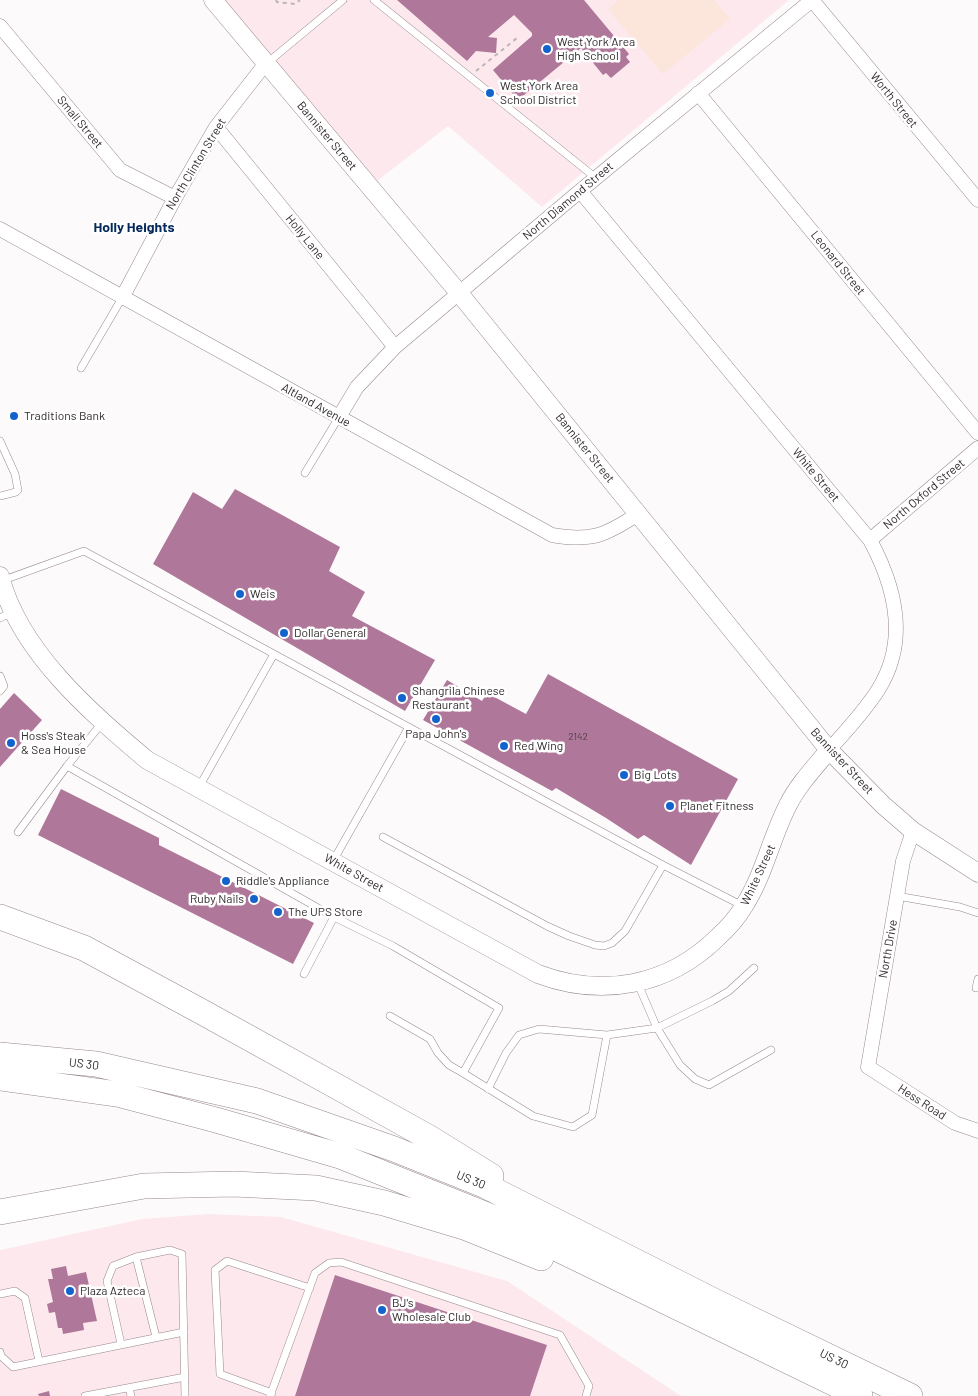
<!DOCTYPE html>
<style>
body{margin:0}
canvas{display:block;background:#fdfafb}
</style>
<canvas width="978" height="1396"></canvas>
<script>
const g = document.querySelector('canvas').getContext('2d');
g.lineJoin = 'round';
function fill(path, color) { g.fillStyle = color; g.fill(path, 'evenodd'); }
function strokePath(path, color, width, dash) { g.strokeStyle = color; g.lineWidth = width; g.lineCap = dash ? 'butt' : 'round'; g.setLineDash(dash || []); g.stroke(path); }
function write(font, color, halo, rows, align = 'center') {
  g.font = font + ' Barlow,sans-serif'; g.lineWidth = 5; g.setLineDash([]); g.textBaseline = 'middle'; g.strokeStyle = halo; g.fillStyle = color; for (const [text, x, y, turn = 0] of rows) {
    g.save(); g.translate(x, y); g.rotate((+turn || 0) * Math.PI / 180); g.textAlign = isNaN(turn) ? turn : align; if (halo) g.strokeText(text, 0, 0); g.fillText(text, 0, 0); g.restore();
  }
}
fill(new Path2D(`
 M223,0h566l-247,207 -94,-81 -71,55z
 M208,1214l73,3 226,64 174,115h-681v-146l142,-31z`), '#fde9ed');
fill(new Path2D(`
 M619,0h95l16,19 -67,55 -55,-65z`), '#fce5db');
fill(new Path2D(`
 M397,0h187l45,54 -3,3 4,5 -19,16 -5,-5 -3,2 -22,-27 -63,52 -25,-30 39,-34v-3l-18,-18 -26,22 9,1 -1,15 -20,-2 -9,10z
 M235,489l105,58 -11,24 36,21 -13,24 83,44 -30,51 -252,-147 40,-72 29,17z
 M548,674l190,105 -47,86 -47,-30 -6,4 -32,-21 -50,-30 -4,3 -129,-71 24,-40 35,21 5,-8 39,21z
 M14,693l28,27 -42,47v-58z
 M61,789l98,49v7l155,78 -21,41 -255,-129z
 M66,1266l2,10 18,-4 11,49 -14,2 1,7 -21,4 -1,-6h-4l-3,-16 -6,1 -2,-9 6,-2 -5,-23h5l-2,-10z
 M335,1275l212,70 -17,51h-235z
 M49,1391l1,5h-11l-1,-2z`), '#af7799');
const service = new Path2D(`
 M374,0l222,178
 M267,63l76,-63
 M81,368l41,-70
 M0,441l15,33 3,16 -2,2 -16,4
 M305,473l34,-56
 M1,581l83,-30 579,314 80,41
 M0,618l12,-6
 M0,676l4,10 -4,5
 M67,766l267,151 59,29 106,62 -36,65 70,43 40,11 19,-12 15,-80
 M199,787l75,-133
 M18,832l49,-66 35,-43
 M383,837l164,89 22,10 26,9 9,1 8,-3 13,-12 38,-66
 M333,861l76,-134
 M897,896l63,11 18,6
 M754,968l-25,23 -17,10 -55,27 23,37 15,14 14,6 62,-35
 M304,974l30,-57
 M976,988l2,-9
 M390,1016l40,23 8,14 11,12 14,8
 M488,1089l18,-36 13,-18 20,-6 68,6 50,-7 -19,-44
 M136,1257l20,80
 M0,1294l15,-3 10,7 14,63
 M121,1344l-14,-63 6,-15 23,-9 34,-7 12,4 3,142
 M0,1352l1,4 12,11 171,-35
 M129,1388l2,8
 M272,1393l-52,-19 -5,-104 12,-9 83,27
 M85,1396l100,-19
 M270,1396l45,-123 14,-10 12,-1 219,73 29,51 -3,10`);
const minor = new Path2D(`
 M0,26l120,144 55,28
 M698,93l280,340
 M216,127l179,220
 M580,191l290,349c26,48 39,101 8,150 -14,22 -32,41 -49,60
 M0,229l552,306c40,7 54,0 86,-21
 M122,298l53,-100 41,-71 50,-64
 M339,417l18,-30 38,-40 185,-156 232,-191 166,200
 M870,540l108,-92
 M913,831l-10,30 -35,206 87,56 23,8`);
const tertiary = new Path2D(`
 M213,0l246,293 370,457 54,55 30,26 65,42
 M0,576c19,75 90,136 147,184l391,214c64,24 130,12 179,-36 10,-9 20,-20 27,-32 20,-31 27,-68 44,-101 10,-20 26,-37 41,-55`);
const motorway = new Path2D(`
 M0,917l84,31 120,65 224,124 63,39
 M0,1055l96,9 161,37 137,48 92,37 230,116 194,94
 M0,1078l117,16 99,26 124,36 152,61 368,179
 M0,1212l144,-26 90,-2 82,4 68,15 80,24 77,31`);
strokePath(service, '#97888b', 8);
strokePath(minor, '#97888b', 15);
strokePath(tertiary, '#97888b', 19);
strokePath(motorway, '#97888b', 26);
strokePath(new Path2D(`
 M276,0l1,2 18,2 5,-4
 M476,71l41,-33`), '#bab6b7', 2, [4, 4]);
strokePath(service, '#fff', 7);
strokePath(minor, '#fff', 14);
strokePath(tertiary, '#fff', 18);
strokePath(motorway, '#fff', 25);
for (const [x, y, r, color] of [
 [547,49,5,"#1363cd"],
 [490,93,5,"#1363cd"],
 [14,416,5,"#1363cd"],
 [240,594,5,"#1363cd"],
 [284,633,5,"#1363cd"],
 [402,698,5,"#1363cd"],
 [436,719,5,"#1363cd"],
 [11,743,5,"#1363cd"],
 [504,746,5,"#1363cd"],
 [624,775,5,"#1363cd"],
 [670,806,5,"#1363cd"],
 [226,881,5,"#1363cd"],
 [254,899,5,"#1363cd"],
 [278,912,5,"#1363cd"],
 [70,1291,5,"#1363cd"],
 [382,1310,5,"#1363cd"]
]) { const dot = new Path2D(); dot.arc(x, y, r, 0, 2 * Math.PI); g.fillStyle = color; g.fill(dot); strokePath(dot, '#fff', 2); }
write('10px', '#503f48', null, [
 ["2142",578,737]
]);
write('12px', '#312c2d', '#fff', [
 ["West York Area",557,42],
 ["High School",557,56],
 ["West York Area",500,86],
 ["School District",500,100],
 ["Traditions Bank",24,416],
 ["Weis",250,594],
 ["Dollar General",294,633],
 ["Shangrila Chinese",412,691],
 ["Restaurant",412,705],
 ["Papa John's",436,734,"center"],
 ["Hoss's Steak",21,736],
 ["& Sea House",21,750],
 ["Red Wing",514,746],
 ["Big Lots",634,775],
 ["Planet Fitness",680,806],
 ["Riddle's Appliance",236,881],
 ["Ruby Nails",244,899,"right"],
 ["The UPS Store",288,912],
 ["Plaza Azteca",80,1291],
 ["BJ's",392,1303],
 ["Wholesale Club",392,1317]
], 'left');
write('12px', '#312c2d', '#fff', [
 ["Worth Street",894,100,51],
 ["Small Street",80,122,50],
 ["Bannister Street",327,136,50],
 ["North Clinton Street",196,164,-59],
 ["North Diamond Street",568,201,-40],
 ["Holly Lane",305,237,51],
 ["Leonard Street",838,263,51],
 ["Altland Avenue",316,405,29],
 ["Bannister Street",585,448,51],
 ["White Street",816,475,50],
 ["North Oxford Street",924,494,-40],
 ["Bannister Street",842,761,47],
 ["White Street",354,873,29],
 ["White Street",758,875,-65],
 ["North Drive",888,949,-80],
 ["US 30",84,1064,7],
 ["Hess Road",922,1102,33],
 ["US 30",471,1180,22],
 ["US 30",834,1359,26]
]);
write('bold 14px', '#04295c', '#fff', [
 ["Holly Heights",134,227]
]);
</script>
